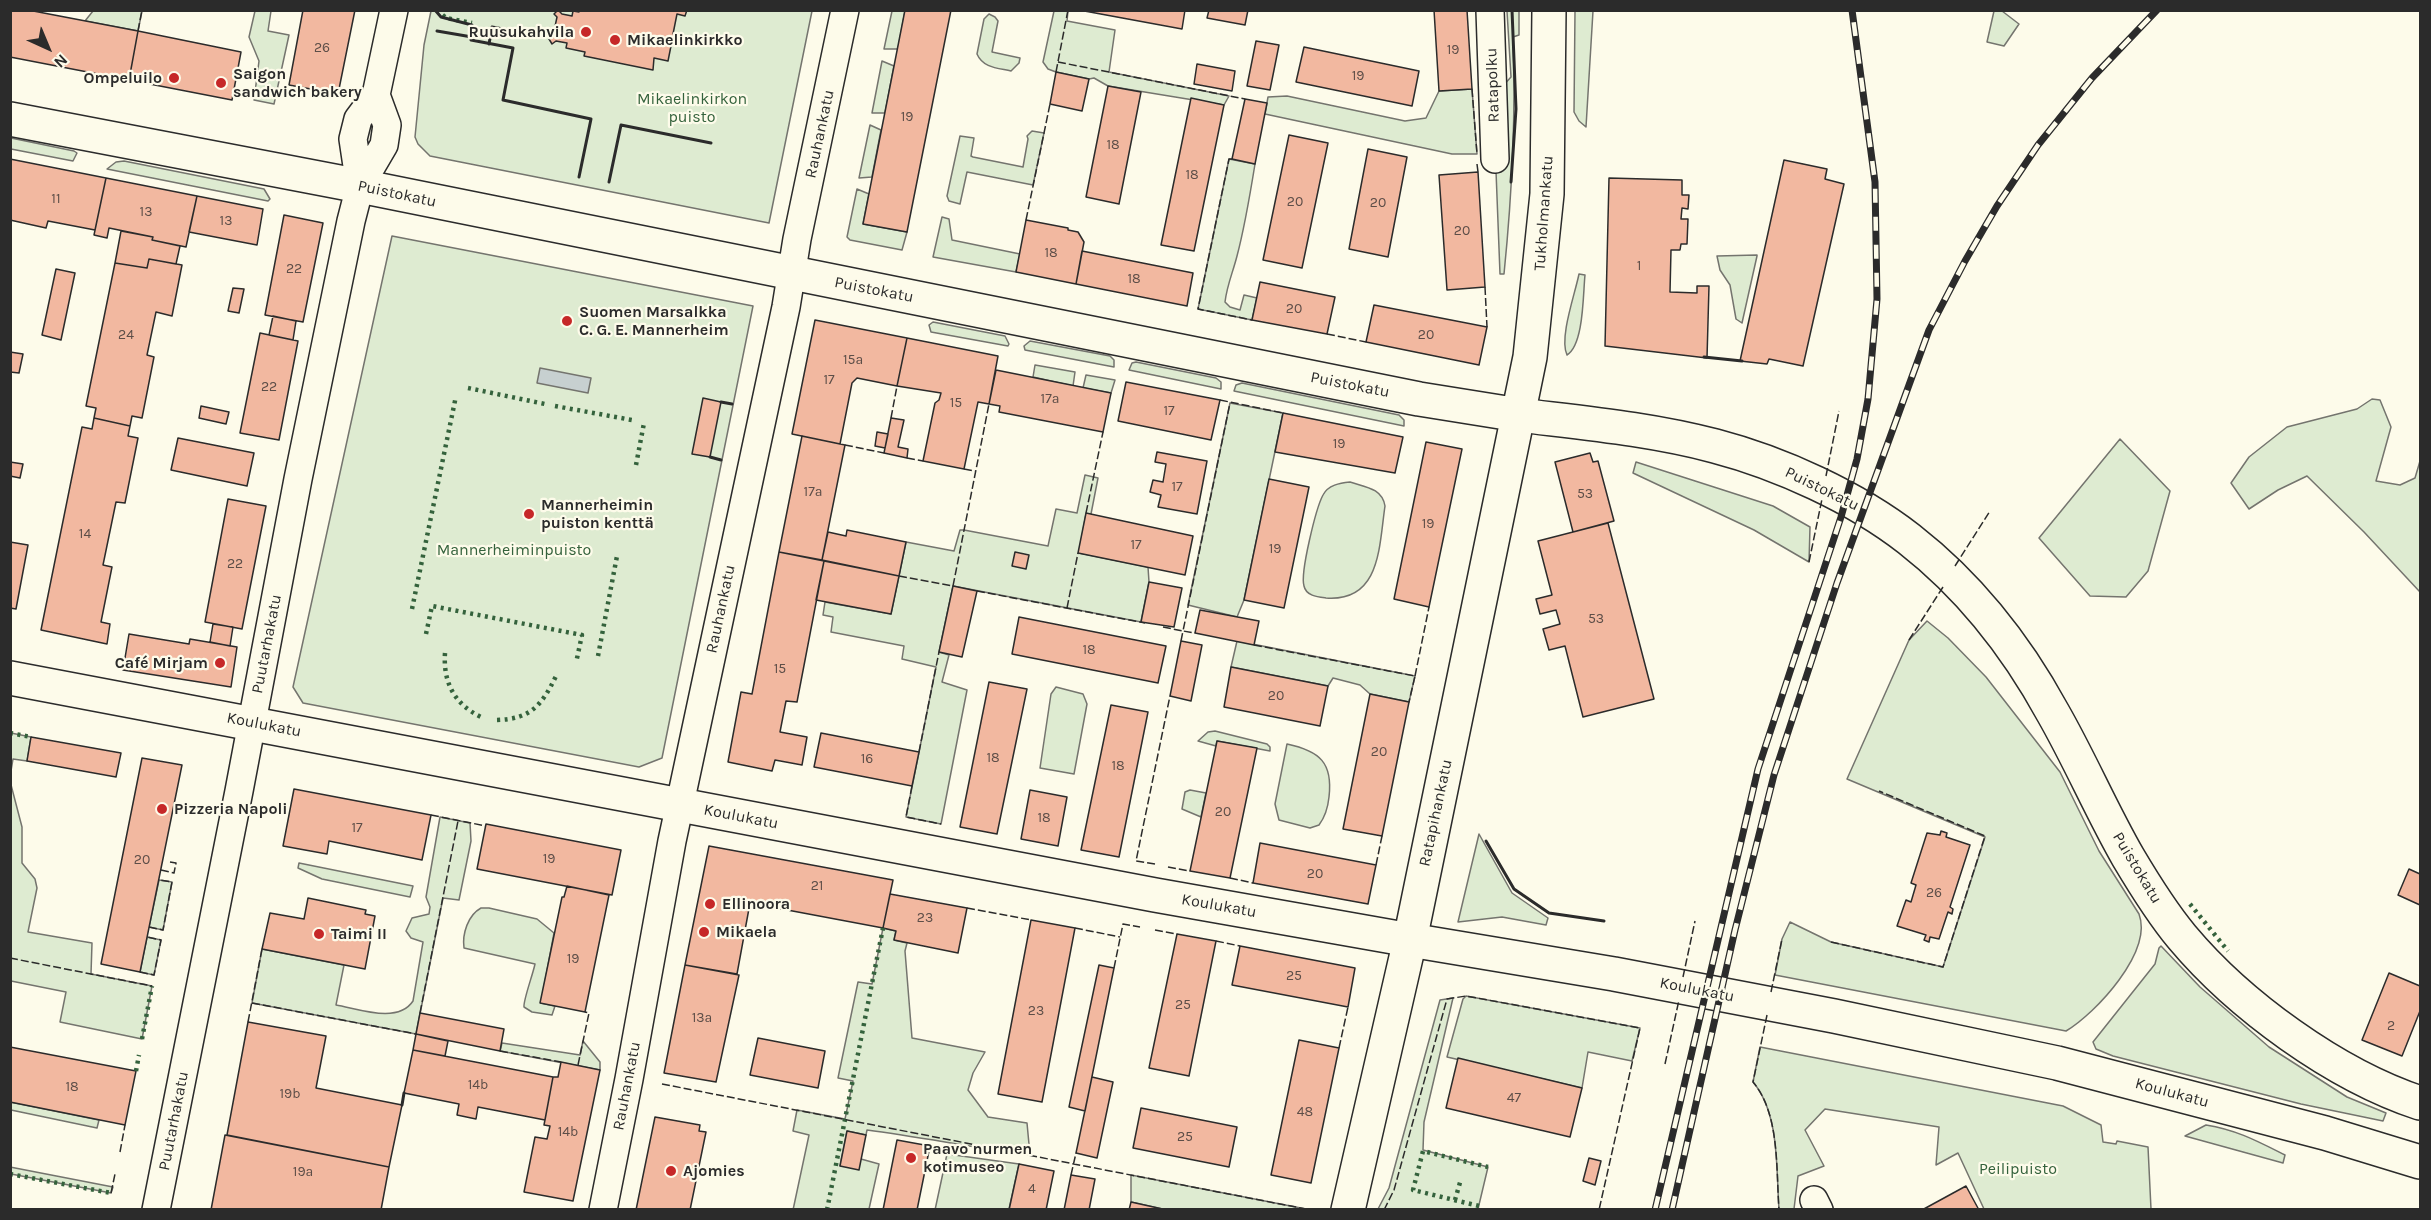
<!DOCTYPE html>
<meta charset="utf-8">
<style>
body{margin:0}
#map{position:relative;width:2431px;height:1220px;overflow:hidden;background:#fdfbea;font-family:Karla,sans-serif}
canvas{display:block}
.frame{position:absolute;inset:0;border:12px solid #2b2b2b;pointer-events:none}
.north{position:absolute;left:18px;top:18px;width:60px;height:60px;-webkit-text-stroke:4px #fdfbea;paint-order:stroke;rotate:136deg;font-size:16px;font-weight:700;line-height:24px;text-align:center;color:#2b2b2b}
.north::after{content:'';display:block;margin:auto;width:21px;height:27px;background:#2b2b2b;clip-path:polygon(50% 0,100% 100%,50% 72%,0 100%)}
</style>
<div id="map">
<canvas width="2431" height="1220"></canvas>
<div class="frame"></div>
<div class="north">N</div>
</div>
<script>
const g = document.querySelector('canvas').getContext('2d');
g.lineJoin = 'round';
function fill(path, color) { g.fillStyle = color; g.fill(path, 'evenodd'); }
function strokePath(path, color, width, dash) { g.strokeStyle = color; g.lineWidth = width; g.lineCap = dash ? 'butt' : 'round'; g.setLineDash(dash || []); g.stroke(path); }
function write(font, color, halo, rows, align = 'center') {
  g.font = font + ' Karla,sans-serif'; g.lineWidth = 4.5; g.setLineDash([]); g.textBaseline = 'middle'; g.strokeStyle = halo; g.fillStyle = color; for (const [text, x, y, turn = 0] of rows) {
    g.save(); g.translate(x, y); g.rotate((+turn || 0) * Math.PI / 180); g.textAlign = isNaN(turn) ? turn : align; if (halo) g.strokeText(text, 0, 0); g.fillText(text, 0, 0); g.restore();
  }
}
const green = new Path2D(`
 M93,11h49l-4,20 -53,-10z
 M255,11h16l-3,20 21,4 -15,69 -20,-4 5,-39 -10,-24z
 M431,11h381l-43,212 -339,-67 -12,-12 -3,-7 9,-92z
 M892,11h13l-7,38h-14z
 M1054,11h14l-1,10 48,9 -6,42 120,24 -5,9 -116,-19 -14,-8 -5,1 -33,-7 -8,-3 -5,-7z
 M1507,11h12v24l-6,2c3,79 -1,158 -9,237h-4l-4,-103 6,-84 9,-10z
 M1575,11h18l-7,116 -7,-6 -5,-9z
 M1994,11h8l17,13 -15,22 -17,-4z
 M989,14l6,3 3,4 -6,31 28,6 -1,5 -8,8c-13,-3 -28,-3 -34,-17l7,-35z
 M882,61l12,5 -9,47h-13z
 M1472,89l5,65h-25l-187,-40 3,-17 19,-1 118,25 21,-3 13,-27z
 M870,125l11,5 -9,47 -13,1z
 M1032,131l12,2 -11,52 -66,-13 -7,32 -11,-3 -2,-5 13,-60 14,2 -3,18 2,1 50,10 5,-28 -1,-3z
 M11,138l63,13 3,2 -4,8 -62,-12z
 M1229,159l26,5c-5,31 -10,62 -18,92 -4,16 -10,29 -12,46l5,5 10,3 4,-15 13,3 -5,22 -54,-11z
 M124,161l140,28 6,10 -2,2 -161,-32 9,-7z
 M857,189l12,5 -6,30 44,8 -5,18 -52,-10 -3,-3z
 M942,217l7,2 3,21 68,14 -4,18 -83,-15z
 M392,236l361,70 -91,452 -23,9 -336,-64 -10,-16z
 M1757,255v1l-15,67 -6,-4 -6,-34 -10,-15 -3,-14z
 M1579,274l6,1c-2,18 -1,70 -18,80 -8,-17 8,-61 12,-81z
 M933,322l72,14 4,8 -1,2 -77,-14 -2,-7z
 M1030,341l80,15 4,4v7l-89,-17 -1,-4z
 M1136,362l80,16 5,4v7l-92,-19 3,-7z
 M1035,365l40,7 -2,14 -40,-9z
 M1086,375l29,5 -4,13 -28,-5z
 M1242,383l157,32 5,5v6l-170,-35 2,-6z
 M2372,399l8,1 11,27 -15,54 24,4 15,-7 5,-17v131l-56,-60 -57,-56 -29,14 -29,19 -18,-26 18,-26 38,-30 70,-18z
 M1230,403l53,10 -39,187 -7,17 -49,-12z
 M2120,439l50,52 -22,80 -22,26 -36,-1 -51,-58z
 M1636,462l137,44 37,21 -1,35 -55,-32 -121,-57z
 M1085,475l13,3 -7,36h-5l-7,39 69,14 1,15 -8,40 -188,-36 -14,66 10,3 -7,27 25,8 -26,134 -35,-7 30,-150 -34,-8 2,-13 -73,-14 2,-15 -10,-2 2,-13 66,12 15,-72 48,9 6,-21h4l84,16 8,-37 21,4z
 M1350,482c15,5 32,6 35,24 -6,40 -4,96 -59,92 -8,-1 -20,-2 -22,-12 -4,-13 12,-78 19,-91 5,-10 17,-12 27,-13z
 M1927,621l21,17 38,39 74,95 39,79 40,63c14,38 -43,99 -73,117l-291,-56 7,-36 8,-17 41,20 112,25 42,-130 -138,-58 62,-139z
 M1237,641l178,35 -6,26 -39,-8 -10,-9 -27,-7 -5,8 -97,-19z
 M1056,687l27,7 4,10 -13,70 -34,-6 11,-74z
 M1215,731l52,13 3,3v4l-53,-10 -1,5 -18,-5 10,-9z
 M11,733l20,4 -4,24 -14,-2 -2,12z
 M1287,744c33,7 46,19 42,53 -1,10 -4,20 -10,28l-9,3 -31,-8 -4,-16z
 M10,781l12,46v36l13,16 2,9 -9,44 64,11 -1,31 61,12 -10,53 -82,-17 6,-30 -55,-11z
 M1190,790l16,3 -5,24 -19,-8 3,-17z
 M440,817l30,6 1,18 -12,59 -16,-2 -27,136 -164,-31 10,-54 82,16 -8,40c23,4 62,19 77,-4l10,-59 -12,-4 -5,-7 6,-13 17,-4 1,-7 -4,-10z
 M1479,834l33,59 36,25 -2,7 -44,-8 -44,5z
 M299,863l114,23 -3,11 -88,-18 -24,-11z
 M159,880l13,2 -9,48 -14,-3z
 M481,908h8l48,11 17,14 -13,70 14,3 -3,9 -20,-3 -8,-5c-1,-6 9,-33 11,-43l-71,-16c-2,-14 4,-33 17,-40z
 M883,928l13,3 -2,9 13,3 -2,8 7,87 73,14 -12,21 -5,17 20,27 39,6 3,32c-55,-7 -109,-18 -163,-25l-1,5 -19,-4 -7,35 21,-7 18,5 -10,45 -76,1 16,-75 -16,-4 4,-21 48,9 8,-38 -15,-3 20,-96 14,2z
 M147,937l14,3 -7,35 -14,-3z
 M2161,946l39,41 69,60 78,50 39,16 -3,8 -82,-17 -188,-48 -17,-7 -3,-7 62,-78 4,-16z
 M1466,996l174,32 -8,33 -44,-9 -6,36 -135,-31 16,-58z
 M1453,998l-29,124 -1,28 65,17 -10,42h-100l11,-21 51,-188z
 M583,1041l17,21v8l-100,-19 2,-8 78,12z
 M1760,1047l303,59 38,19 2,17 13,2 1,-3 31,6 3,62h-167l-26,-56 -22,12 3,-38 -114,-18 -20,21 19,36 -26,10 -4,33h-15c-3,-40 1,-95 -26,-127z
 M10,1102l89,18 -2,8 -86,-18z
 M2206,1125c31,5 51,16 79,30l-2,8 -98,-27z
 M947,1154l72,10 -10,45 -74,1z
 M10,1167l103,20 -2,6 -100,-19z
 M1131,1175l175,34 -139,1 -36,-8z`);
fill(green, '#deebd1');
strokePath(green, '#74746e', 1.5);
const water = new Path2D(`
 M540,368l51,10 -3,15 -51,-10z`);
fill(water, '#c7d0d0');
strokePath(water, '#74746e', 1.5);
const building = new Path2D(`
 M10,10h18l110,21 -9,49 -119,-23z
 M303,10h52l-17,84 -49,-9z
 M558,10l4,4 10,2 1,-5 6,1 1,-2h107l-2,6 -8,-2 -4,20 8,2 -1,6 -8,-1 -4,20 -14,-3 -1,12 -69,-14 1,-4 -19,-4 1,-5 -11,-2 -4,3 -3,-5 4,-3 4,-19 -3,-3z
 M905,10h46l-44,222 -44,-8z
 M1079,10h106l-3,19z
 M1209,10h39l-3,15 -38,-7z
 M1434,10h33l5,79 -33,2z
 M138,31l103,21 -9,48 -103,-20z
 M1256,41l23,4 -9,45 -23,-4z
 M1304,47l115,24 -7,35 -116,-24z
 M1197,64l38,7 -3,20 -38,-7z
 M1056,72l33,7 -7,32 -32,-7z
 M1108,86l33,6 -22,112 -33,-7z
 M1191,98l33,7 -30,146 -33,-6z
 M1245,99l22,4 -12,61 -23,-5z
 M1289,135l39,8 -26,125 -39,-8z
 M1368,149l39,8 -19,100 -39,-8z
 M10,159l96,19 -11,52 -47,-9 -2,7 -36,-8z
 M1784,160l43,9 -2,10 19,5 -41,182 -34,-7 -2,5 -27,-3z
 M1478,172l7,115 -38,3 -8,-115z
 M106,178l91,18 -11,51 -34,-7 1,-3 -44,-9 -2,10 -13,-3z
 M1609,178l73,2v15h7l-1,14 -6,-1 -1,11h7l-1,25h-6l-1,6h-9l-1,42 27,1v-7h12l-2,72 -102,-12z
 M197,196l66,13 -6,36 -68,-13z
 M284,215l39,8 -20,99 -38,-7z
 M1026,220l42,8v2l10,2 6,10 -8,42 -60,-12z
 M121,231l32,6 -1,3 28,6 -4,18 -27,-5 -2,9 -32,-5z
 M1082,251l111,22 -6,33 -111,-22z
 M149,259l33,6 -10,51 -16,-4 -9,43 7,2 -12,61 -10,-2 -2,10 -36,-8 2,-10 -10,-2 29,-143 32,5z
 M56,269l19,4 -14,67 -19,-5z
 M1260,282l75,15 -8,37 -75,-14z
 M233,288l11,1 -5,24 -11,-2z
 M1374,305l113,22 -8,38 -113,-23z
 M273,316l23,5 -3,19 -24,-5z
 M815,320l92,18 -10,48 -40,-8 -5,5 -12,61 -48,-10z
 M260,333l38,8 -19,99 -39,-7z
 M907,338l91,18 -9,48 -11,-2 -14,67 -41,-8 12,-58 4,-3 2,-7 -44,-7z
 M10,352l13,2 -4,19 -9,-1z
 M996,370l115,23 -8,39 -104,-20 1,-6 -11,-2z
 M1126,382l94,18 -9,40 -93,-19z
 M703,398l18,4 -11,55 -18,-3z
 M201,406l28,6 -3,12 -27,-6z
 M1283,413l120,24 -8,36 -120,-21z
 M94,418l36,8 -2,10 10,2 -13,65 -9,-1 -13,63 9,2 -11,55 9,2 -3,20 -66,-14 41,-203 10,2z
 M891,418l13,2 -6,27 10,2 -1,9 -23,-5z
 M877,432l11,2 -3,14 -10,-2z
 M802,436l43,9 -23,115 -43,-8z
 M178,438l76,15 -7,33 -76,-16z
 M1426,442l36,7 -33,158 -35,-8z
 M1157,452l50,9 -10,53 -39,-7 3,-12 -11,-3 3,-12 10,2 3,-18 -11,-2z
 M1590,453l3,9 5,-1 16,60 -41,11 -18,-70z
 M10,462l13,2 -3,14 -10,-2z
 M1269,479l40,8 -25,121 -40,-8z
 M228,499l38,7 -24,123 -37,-7z
 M1086,513l107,23 -8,39 -107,-22z
 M1608,523l46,176 -71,18 -18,-71 -16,4 -6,-21 17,-5 -4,-14 -16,4 -4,-15 16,-4 -14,-54z
 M847,530l59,12 -7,34 -77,-16 6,-28 18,4z
 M10,542l18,3 -12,64 -6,-1z
 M779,552l45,9 -27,141 -11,-1 -6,31 27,5 -5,28 -27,-5 -3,11 -44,-9 13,-70 11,2z
 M1015,552l14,3 -3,14 -14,-3z
 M824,561l75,15 -8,38 -75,-14z
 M1149,582l33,6 -8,39 -33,-5z
 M953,586l24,5 -15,66 -23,-5z
 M1200,610l59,11 -5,24 -59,-12z
 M1019,617l147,29 -8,37 -146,-29z
 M213,624l20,3 -3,19 -20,-4z
 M129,634l60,10 1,-5 47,8 -6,40 -108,-17z
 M1181,641l21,4 -11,56 -21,-5z
 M1231,667l97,19 -8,40 -96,-19z
 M989,682l38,7 -30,145 -37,-7z
 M1370,694l39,8 -27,134 -39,-7z
 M1111,705l37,7 -29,145 -38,-7z
 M821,733l98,19 -7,34 -98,-19z
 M31,737l90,16 -5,24 -89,-16z
 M1217,741l40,7 -27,130 -40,-7z
 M142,758l40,7 -42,207 -39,-8z
 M294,789l137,26 -9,45 -93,-19 -2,13 -44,-8z
 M1030,790l37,7 -9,49 -37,-7z
 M486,824l135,26 -9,45 -135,-26z
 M1941,831l6,2 -1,4 24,8 -20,62 3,2 -1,5 -4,-2 -9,27 -9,-2 -1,5 -5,-2 2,-5 -29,-9 9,-26 5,2 5,-17 -5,-2 16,-50 13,2z
 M1260,843l116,22 -8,39 -115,-21z
 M709,846l184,34 -10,48 -133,-25 -13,71 -52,-9z
 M2409,869l11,5v31l-22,-10z
 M567,886l42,9 -24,117 -45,-9 22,-106h2z
 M890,894l77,14 -9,45 -64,-13 2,-9 -13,-3z
 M308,898l58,12 -1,4 10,2 -10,53 -103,-20 8,-36 34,6z
 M1031,920l44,8 -33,174 -44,-8z
 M1177,934l39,7 -27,135 -40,-8z
 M1240,946l115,22 -7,39 -116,-22z
 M685,965l54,10 -23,107 -52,-9z
 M1099,965l15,3 -29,143 -16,-4z
 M2389,973l31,13v25l-18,45 -40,-16z
 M420,1013l84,16 -4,22 -84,-17z
 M248,1022l78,14 -10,52 86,17 -13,62 -162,-32z
 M416,1034l32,7 -3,15 -32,-6z
 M758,1038l67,13 -7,37 -68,-13z
 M1299,1040l40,8 -28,135 -40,-8z
 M10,1047l126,24 -11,54 -115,-23z
 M413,1050l140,27 -8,43 -67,-13 -2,12 -19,-4 2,-11 -55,-11z
 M1458,1058l124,30 -12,49 -124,-29z
 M561,1062l39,8 -27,131 -49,-9 11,-55 12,2 3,-13 -6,-1 9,-48h5z
 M1092,1077l21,5 -16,76 -21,-5z
 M1141,1108l96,19 -8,40 -96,-19z
 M655,1117l45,8 -1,6 7,1 -16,78h-54z
 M847,1131l19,4 -7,35 -19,-4z
 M225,1135l164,32 -8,43h-170z
 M897,1140l33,6 -13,64h-34z
 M1589,1158l12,3 -6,24 -12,-4z
 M1019,1164l35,7 -8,39h-37z
 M1071,1175l24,4 -6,31h-25z
 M1966,1186l13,24h-57z
 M1131,1202l36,8h-38z`);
fill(building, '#f2b8a0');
strokePath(building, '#2b2b2b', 1.5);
const minor = new Path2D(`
 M1490,10l5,149
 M360,186l-7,-47 5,-20 18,-24 18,-85
 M1814,1200l5,10
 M156,1210l83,-419 59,-312 53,-258 9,-35 24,-41 3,-20 -11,-30
 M603,1210l26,-131 43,-238 114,-534 11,-68 48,-229`);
const major = new Path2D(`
 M10,119l350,67 1059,213 100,16
 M10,678l1145,217 255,45
 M1348,1210l62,-270 120,-583 17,-163 2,-184`);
const highway = new Path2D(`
 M1519,415c65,8 132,14 196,31 65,17 140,51 194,93 59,46 108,108 144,174 27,47 48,97 75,144 16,27 34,56 54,80 57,68 153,138 238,166
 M1410,940l204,34 220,42 223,47 268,70 95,29`);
strokePath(minor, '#2b2b2b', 30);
strokePath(major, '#2b2b2b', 36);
strokePath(highway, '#2b2b2b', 36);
strokePath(minor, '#fdfbea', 27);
strokePath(major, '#fdfbea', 33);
strokePath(highway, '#fdfbea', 33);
const rail = new Path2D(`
 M1655,1210l103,-441 83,-252 16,-58 11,-60 9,-100 -2,-117 -23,-172
 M1672,1210l63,-280 39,-155 63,-192 92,-253 36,-69 32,-55 41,-61 54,-67 65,-68`);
strokePath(rail, '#2b2b2b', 7);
strokePath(rail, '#fdfbea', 4.5, [14]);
strokePath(new Path2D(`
 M437,10l9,8 26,5
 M468,388l77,16
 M555,406l77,14
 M636,465l8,-42
 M412,609l44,-213
 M426,634l6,-28 150,29 -6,28
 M445,653c-2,29 9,51 36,64
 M598,656l19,-100
 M497,720c34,-1 45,-15 59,-44
 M10,733l21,4
 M2190,904l38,47
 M142,1039l10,-53
 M136,1071l3,-16
 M10,1174l101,19
 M1455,1200l6,-21
 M1479,1206l-66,-16 10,-39 65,16
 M827,1210l56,-282`), '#34623c', 4.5, [3, 4.5]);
strokePath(new Path2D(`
 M138,31l4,-21
 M1058,62l187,37
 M1056,72l12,-62
 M1472,89l5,65
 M1232,159h-3l-31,150 54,11
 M1477,164l1,8
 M1026,220l24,-116
 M1485,287l2,40
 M1327,334l39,8
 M1220,400l63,13
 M891,418l6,-32
 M845,445l39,8
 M907,458l16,3
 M964,469l11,2
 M1826,476l13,-65
 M1086,513l17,-81
 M1809,562l13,-63
 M1955,566l35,-55
 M899,576l54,10 36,-182
 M977,591l168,32
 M1067,608l11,-55
 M1163,627l20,4 47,-228
 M1909,640l34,-53
 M1181,641l2,-10 12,2
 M1254,645l161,31 -6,26
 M1415,676l14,-69
 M919,752l20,-100
 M912,786l-6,31 35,7
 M431,815l55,11
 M1155,864l-19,-3 34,-165
 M1376,865l6,-29
 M1168,867l22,4
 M161,870l13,3 2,-10 -6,-1
 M1230,878l23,5
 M967,908l64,12
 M149,927l14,3 9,-48 -13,-2
 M1075,928l45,9
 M1155,930l22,4
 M1216,941l24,5
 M1831,942l112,25 42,-131 -106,-45
 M10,958l142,28
 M1114,968l9,-44 17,3
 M140,972l14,3 7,-35 -14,-3
 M1683,977l12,-56
 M1771,992l11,-53
 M252,1003l164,31
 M420,1013l38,-192
 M1767,1015l-14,67c27,32 23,87 26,128
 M248,1022l14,-73
 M1339,1048l9,-41
 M500,1051l61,11
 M1665,1064l14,-64
 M578,1065l11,-52 -4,-1
 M662,1084l644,125
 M120,1152l5,-27
 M1071,1175l5,-22
 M111,1193l4,-19
 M1384,1210l10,-20 53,-191 19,-3 174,32 -41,182`), '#2b2b2b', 1.5, [8, 3]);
strokePath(new Path2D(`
 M435,10l6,7 31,8
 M437,31l35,6 -1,3 42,8 -10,52 88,19 -12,58
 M489,44l3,-17 11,2
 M609,182l12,-57 90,18
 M1511,182l5,-73 -4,-99
 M1704,357l38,4
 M721,402l11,2
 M710,457l11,3
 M1486,841l28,48 35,24 55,8
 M402,1105l2,-12`), '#2b2b2b', 3);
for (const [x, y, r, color] of [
 [586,32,6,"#c62828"],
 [615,40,6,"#c62828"],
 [174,78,6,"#c62828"],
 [221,83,6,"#c62828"],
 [567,321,6,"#c62828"],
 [529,514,6,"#c62828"],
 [220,663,6,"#c62828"],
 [162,809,6,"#c62828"],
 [710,904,6,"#c62828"],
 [704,932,6,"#c62828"],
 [319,934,6,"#c62828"],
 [911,1158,6,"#c62828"],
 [671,1171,6,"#c62828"]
]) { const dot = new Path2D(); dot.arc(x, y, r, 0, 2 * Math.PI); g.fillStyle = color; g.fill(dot); strokePath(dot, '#fdfbea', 2); }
write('14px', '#5d4e48', null, [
 ["26",322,48],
 ["19",1453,50],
 ["19",1358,76],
 ["19",907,117],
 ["18",1113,145],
 ["18",1192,175],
 ["11",56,199],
 ["20",1295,202],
 ["20",1378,203],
 ["13",146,212],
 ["13",226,221],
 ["20",1462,231],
 ["18",1051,253],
 ["1",1639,266],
 ["22",294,269],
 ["18",1134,279],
 ["20",1294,309],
 ["24",126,335],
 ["20",1426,335],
 ["15a",853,360],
 ["17",829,380],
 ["22",269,387],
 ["17a",1050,399],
 ["15",956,403],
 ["17",1169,411],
 ["19",1339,444],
 ["17",1177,487],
 ["17a",813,492],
 ["53",1585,494],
 ["19",1428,524],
 ["14",85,534],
 ["17",1136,545],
 ["19",1275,549],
 ["22",235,564],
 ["53",1596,619],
 ["18",1089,650],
 ["15",780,669],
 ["20",1276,696],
 ["20",1379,752],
 ["18",993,758],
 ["16",867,759],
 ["18",1118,766],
 ["20",1223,812],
 ["18",1044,818],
 ["17",357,828],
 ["19",549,859],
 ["20",142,860],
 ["20",1315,874],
 ["21",817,886],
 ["26",1934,893],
 ["23",925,918],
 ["19",573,959],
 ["25",1294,976],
 ["25",1183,1005],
 ["23",1036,1011],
 ["13a",702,1018],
 ["2",2391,1026],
 ["14b",478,1085],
 ["18",72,1087],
 ["19b",290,1094],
 ["47",1514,1098],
 ["48",1305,1112],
 ["14b",568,1132],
 ["25",1185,1137],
 ["19a",303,1172],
 ["4",1032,1189]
]);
write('bold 16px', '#2b2b2b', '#fdfbea', [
 ["Ruusukahvila",574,32,"right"],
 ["Mikaelinkirkko",627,40],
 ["Saigon",233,74],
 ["sandwich bakery",233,92],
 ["Ompeluilo",162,78,"right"],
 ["Suomen Marsalkka",579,312],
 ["C. G. E. Mannerheim",579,330],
 ["Mannerheimin",541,505],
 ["puiston kenttä",541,523],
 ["Café Mirjam",208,663,"right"],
 ["Pizzeria Napoli",174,809],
 ["Ellinoora",722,904],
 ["Mikaela",716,932],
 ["Taimi II",331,934],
 ["Paavo nurmen",923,1149],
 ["kotimuseo",923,1167],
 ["Ajomies",683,1171]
], 'left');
write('16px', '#2b2b2b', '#fdfbea', [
 ["Ratapolku",1493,85,-92],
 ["Rauhankatu",820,134,-78],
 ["Puistokatu",397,194,12],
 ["Tukholmankatu",1544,213,-86],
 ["Puistokatu",874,290,11],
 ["Puistokatu",1350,385,11],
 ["Puistokatu",1822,489,26],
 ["Rauhankatu",721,609,-78],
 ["Puutarhakatu",267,644,-79],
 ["Koulukatu",264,725,11],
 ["Ratapihankatu",1436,813,-78],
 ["Koulukatu",741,817,11],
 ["Puistokatu",2137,868,59],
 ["Koulukatu",1219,906,10],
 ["Koulukatu",1697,990,11],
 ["Rauhankatu",627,1086,-79],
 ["Koulukatu",2172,1093,15],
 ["Puutarhakatu",174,1121,-79]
]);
write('16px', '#34623c', '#fdfbea', [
 ["Mikaelinkirkon",692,99],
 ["puisto",692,117],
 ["Mannerheiminpuisto",514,550],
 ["Peilipuisto",2018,1169]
]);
</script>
